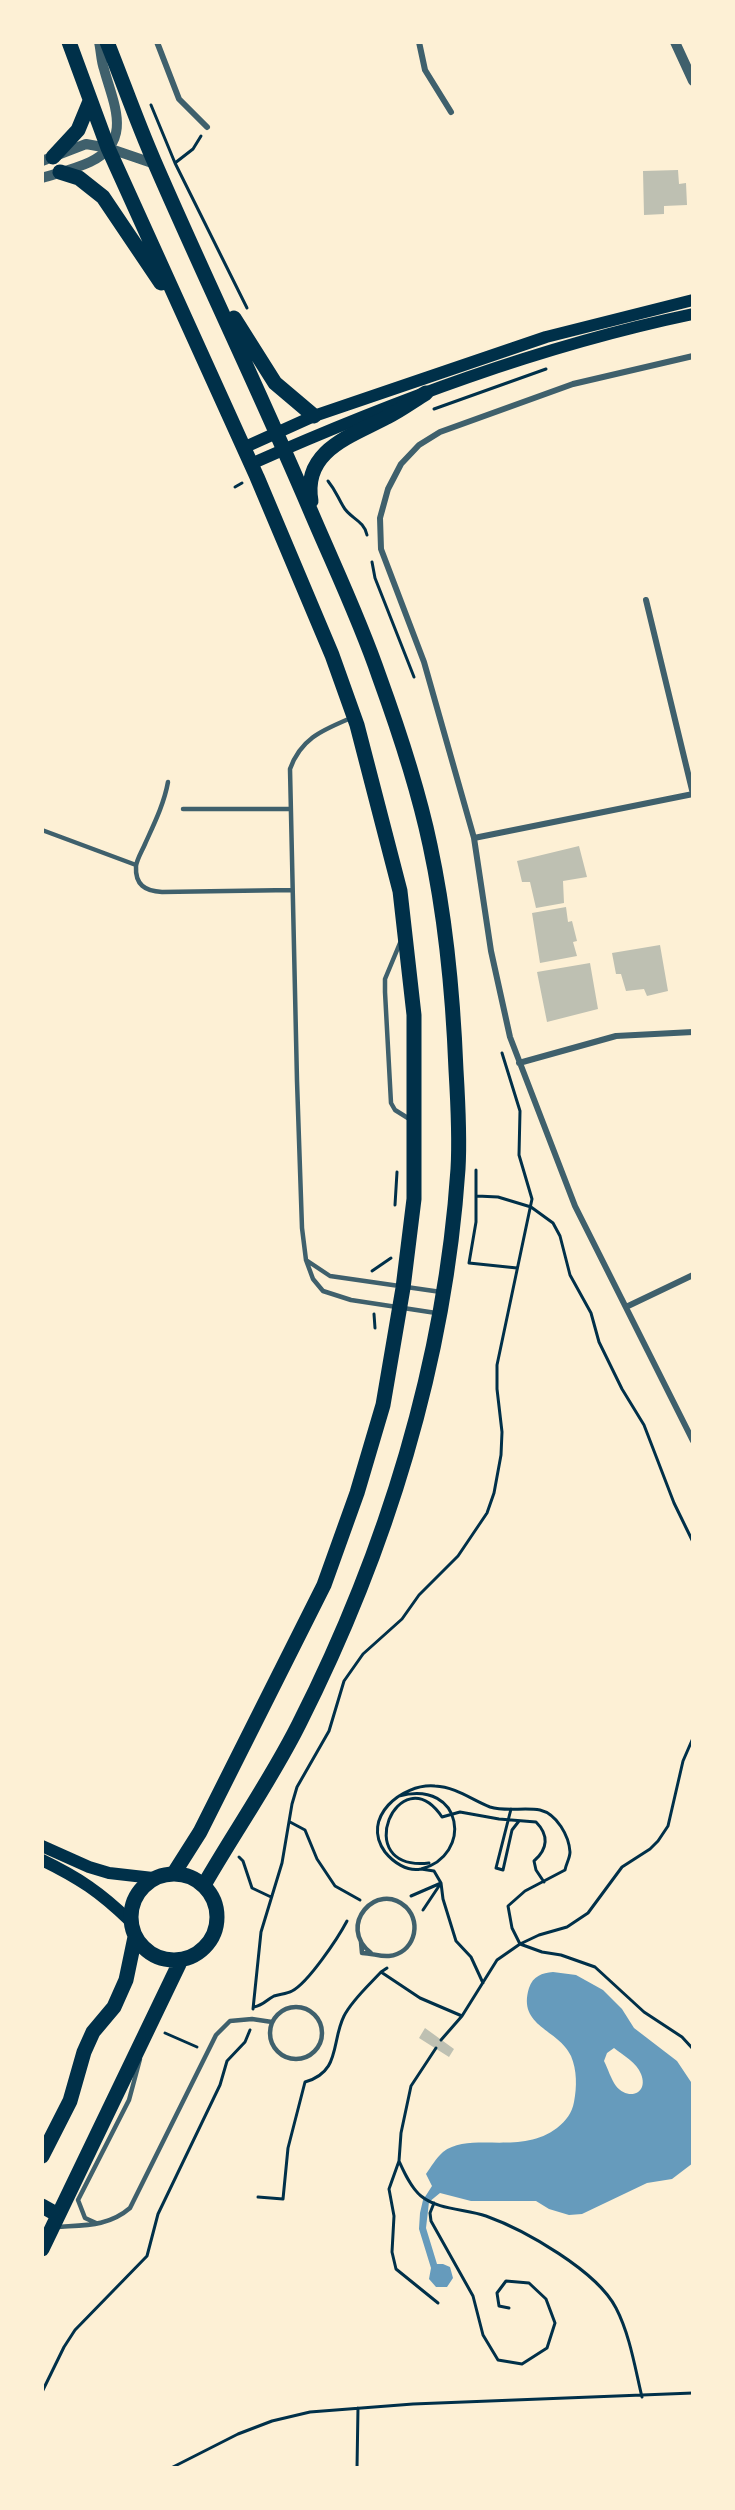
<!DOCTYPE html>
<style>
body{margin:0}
#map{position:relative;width:735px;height:2510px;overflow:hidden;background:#fdf0d5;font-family:"Nunito Sans",sans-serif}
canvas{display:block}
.frame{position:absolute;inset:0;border:44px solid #fdf0d5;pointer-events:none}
</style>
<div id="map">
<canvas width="735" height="2510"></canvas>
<div class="frame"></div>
</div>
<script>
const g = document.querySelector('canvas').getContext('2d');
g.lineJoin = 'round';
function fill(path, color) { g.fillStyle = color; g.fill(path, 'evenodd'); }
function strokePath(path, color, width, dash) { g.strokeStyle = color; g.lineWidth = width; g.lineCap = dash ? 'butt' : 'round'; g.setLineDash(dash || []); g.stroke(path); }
fill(new Path2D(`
 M553,1972l23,3 27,15 19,19 12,19 43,33 16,24v78l-21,16 -25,4 -65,31 -13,1 -20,-6 -13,-8h-65l-31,-8 -11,9 -3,26 11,36h6l7,3 3,11 -6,9h-11l-7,-8 2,-11 -12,-39 1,-16 3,-13 9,-14 -6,-12c5,-7 10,-16 17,-22 27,-21 77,4 114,-24 9,-7 15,-15 17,-26 3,-15 3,-32 -3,-46 -12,-27 -54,-29 -42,-68 4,-12 13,-15 24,-16zM614,2048c9,7 23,15 27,26 8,20 -13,27 -25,12 -5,-7 -8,-17 -12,-25l3,-8z`), '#669bbc');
fill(new Path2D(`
 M678,170l1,14 7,-1 1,22 -23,1v8l-20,1 -1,-44z
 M579,846l8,31 -24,4 1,22 -28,5 -6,-26h-8l-5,-21z
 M566,907l2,15 4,-1 5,20 -4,1 4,14 -37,7 -8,-50z
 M660,945l8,46 -21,5 -3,-7 -18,2 -5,-17h-5l-4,-21z
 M590,963l8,46 -51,13 -10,-50z
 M425,2028l29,21 -5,8 -30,-19z`), '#bec0b2');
strokePath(new Path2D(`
 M151,105l24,58 72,145
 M175,163l18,-14 8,-13
 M434,409l112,-40
 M328,481c8,10 9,15 15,25 6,12 21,14 24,29
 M235,487l7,-4
 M372,562l3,16 39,99
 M476,1170v52l-7,41 48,5
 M477,1196l21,1 33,10 22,16 7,13 10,39 21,38 8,29 23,47 22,36 30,78 19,39
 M395,1205l2,-33
 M372,1271l19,-13
 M374,1314l1,14
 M399,1796c65,-17 74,60 22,73 -14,3 -28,-7 -36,-17 -25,-34 17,-69 50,-66 21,1 37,14 55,21 16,5 34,0 50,3 17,4 29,26 30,42 0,6 -4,12 -5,18l-40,21 -17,15 4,22 8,16 22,8 19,3 34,12 49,45 38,25 11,12
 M511,1809l-15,59 7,2 9,-40 7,-9
 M290,1822l15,8 12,29 18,27 25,14
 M239,1857l4,4 9,27 19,9
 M429,1863c-81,9 -30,-109 13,-46l18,-5 39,7 37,3c13,13 12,27 -2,39l2,9 8,12
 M421,1869l13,2 7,12 2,16 13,42 15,16 12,26
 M411,1896l30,-13 -18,27
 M381,1972l39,26 42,18
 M254,2007c10,-2 12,-7 20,-11 6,-2 13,-2 18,-5 16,-8 46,-53 55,-70
 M253,2009l8,-77 21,-69 10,-59 5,-17 32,-56 15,-50 19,-27 39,-35 17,-24 39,-39 29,-43 7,-20 7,-38 1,-23 -5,-43v-24l35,-166 -13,-44 1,-44 -18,-58
 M165,2033l32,14
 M441,2040l21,-24 35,-56 23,-16 19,-9 28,-8 21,-14 34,-46 28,-18 8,-8 10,-15 15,-65 10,-23
 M436,2048l-25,38 -10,47 -2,28 -10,28 5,27 -2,36 4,17 42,34
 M399,2161c5,11 12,27 22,35 17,14 45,13 65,20 39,14 111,55 130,92 14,27 19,60 26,89
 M258,2197l25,2 5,-51 17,-66c36,-10 26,-40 39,-66 8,-16 25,-31 37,-44l6,-4
 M434,2203l-4,10 1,8 42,75 10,39 15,25 24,4 25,-16 8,-25 -9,-24 -17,-16 -23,-2 -9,12 2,13 10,2
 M42,2392l22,-45 11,-17 72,-74 11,-42 62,-129 7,-24 18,-19 5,-12
 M171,2468l67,-34 34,-13 38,-9 103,-8 280,-11
 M357,2468l1,-60`), '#003049', 3);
strokePath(new Path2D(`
 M351,718c-28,12 -50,20 -61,51l7,312 5,147 4,32 7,19 10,12 28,9 85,13
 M168,782c-4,22 -14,42 -23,62 -3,7 -8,15 -9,22 -1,19 9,25 26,26l130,-2
 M183,809h106
 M42,830l94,35
 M400,943l-15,36v13l6,111 4,7 16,10
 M306,1260l24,16 111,16
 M361,1942l1,11c10,0 18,4 27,3 24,-2 34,-32 17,-49 -29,-27 -70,19 -35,46
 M270 2033a26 26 0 1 1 52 0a26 26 0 1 1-52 0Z
 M96,2223l-11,-5 -7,-18 51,-100 11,-41
 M56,2227c28,-2 52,0 74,-19l86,-173 14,-14 22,-2 20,3`), '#3f606c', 4.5);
strokePath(new Path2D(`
 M157,42l22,57 28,28
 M419,42l6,28 26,42
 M693,356l-120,28 -133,48 -21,13 -18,19 -13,25 -8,29 1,31 43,113 50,176 17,113 19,86 65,169 118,235
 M474,838l219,-44 -47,-194
 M519,1063l97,-27 77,-4
 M626,1307l67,-32`), '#3f606c', 6);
strokePath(new Path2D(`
 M675,42l18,39
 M42,161l44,-17 22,4 47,16
 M42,178c16,-5 33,-9 48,-16 44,-21 23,-59 14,-93 -3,-8 -3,-18 -5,-27`), '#3f606c', 10);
strokePath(new Path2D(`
 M243,448l71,-32 232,-79 147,-37
 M251,464c142,-63 289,-118 442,-150
 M42,1846l47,21 20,6 44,5
 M42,1860c37,18 58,32 88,61`), '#003049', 12);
strokePath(new Path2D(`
 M69,42l39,106 149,329 75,178 25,70 43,166 14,124v184l-11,89 -20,117 -26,88 -33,92 -124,247 -26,41
 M107,42c16,40 30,80 47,119 51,118 107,233 157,351 23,54 49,108 68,164 20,55 39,112 51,169 16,74 23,150 26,225 2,33 4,66 2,99 -13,193 -72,383 -159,555 -28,56 -64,107 -95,161
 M53,157l25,-27 12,-29
 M60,172l19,6 24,19 58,86
 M234,318l41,65 39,33
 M311,501c-9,-51 41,-65 76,-84 14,-7 26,-16 39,-24
 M131 1917a43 43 0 1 1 86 0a43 43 0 1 1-86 0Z
 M42,2156l28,-55 14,-49 9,-20 21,-25 12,-27 9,-43
 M42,2206l16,9
 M42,2249l139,-289`), '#003049', 15);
</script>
